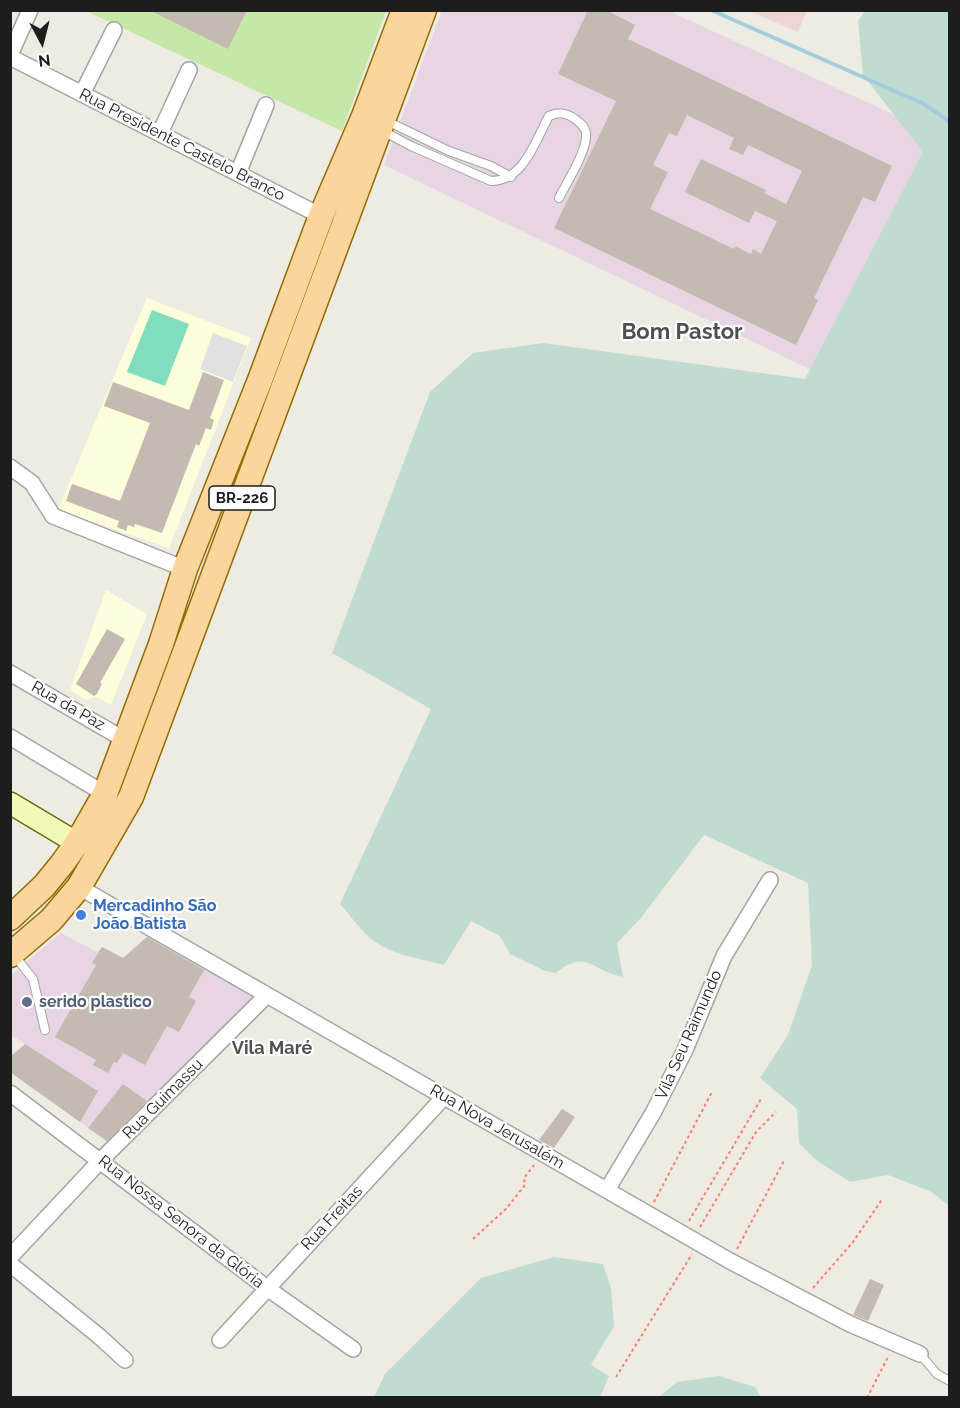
<!DOCTYPE html>
<meta charset="utf-8">
<style>
body{margin:0}
#map{position:relative;width:960px;height:1408px;overflow:hidden;background:#eeebe3;font-family:Raleway,sans-serif}
canvas{display:block}
.frame{position:absolute;inset:0;border:12px solid #1d1d1d;pointer-events:none}
.north{position:absolute;left:12px;top:12px;width:60px;height:60px;-webkit-text-stroke:4px #fff;paint-order:stroke;rotate:173deg;font-size:16px;font-weight:700;line-height:24px;text-align:center;color:#1d1d1d}
.north::after{content:'';display:block;margin:auto;width:21px;height:27px;background:#1d1d1d;clip-path:polygon(50% 0,100% 100%,50% 72%,0 100%)}
</style>
<div id="map">
<canvas width="960" height="1408"></canvas>
<div class="frame"></div>
<div class="north">N</div>
</div>
<script>
const g = document.querySelector('canvas').getContext('2d');
g.lineJoin = 'round';
function fill(path, color) { g.fillStyle = color; g.fill(path, 'evenodd'); }
function strokePath(path, color, width, dash) { g.strokeStyle = color; g.lineWidth = width; g.lineCap = dash ? 'butt' : 'round'; g.setLineDash(dash || []); g.stroke(path); }
function write(font, color, halo, rows, align = 'center') {
  g.font = font + ' Raleway,sans-serif'; g.lineWidth = 4.5; g.setLineDash([]); g.textBaseline = 'middle'; g.strokeStyle = halo; g.fillStyle = color; for (const [text, x, y, turn = 0] of rows) {
    g.save(); g.translate(x, y); g.rotate((+turn || 0) * Math.PI / 180); g.textAlign = isNaN(turn) ? turn : align; if (halo) g.strokeText(text, 0, 0); g.fillText(text, 0, 0); g.restore();
  }
}
fill(new Path2D(`
 M749,11l58,-1v1l-9,21z`), '#efd5d2');
fill(new Path2D(`
 M442,10l227,1 280,129 -79,258 -486,-233z
 M61,933l36,19 5,-5 21,11 27,-24 106,62 -147,147 -98,-71v-15l14,-13 -14,-9v-60z`), '#e7d5e3');
fill(new Path2D(`
 M147,298l104,40 -82,210 -111,-38z
 M106,590l41,24 -36,91 -15,-8 -10,3 -16,-10z`), '#fdffdb');
fill(new Path2D(`
 M86,11h300l-44,120z`), '#c5e8a9');
fill(new Path2D(`
 M865,11h84v1195l-17,-14 -44,-17 -38,7 -34,-22 -17,-17 -2,-34 -37,-31 28,-43 24,-70 -4,-82 -104,-48 -64,84 -23,24 6,34c-32,-6 -36,-29 -67,-4l-11,-2 -35,-17 -10,-18 -29,-15 -27,44c-25,-7 -55,-10 -75,-28 -11,-10 -19,-22 -29,-33l91,-195 -99,-56 98,-261 43,-39 70,-10 262,36 118,-227 -60,-77 -5,-54z
 M554,1257l49,7 8,24 3,38 -23,39 18,11 -9,21h-226l11,-23 96,-96z
 M719,1376l36,11 6,10h-102l18,-15z`), '#c0dcd1');
fill(new Path2D(`
 M152,310l37,14 -24,62 -38,-14z`), '#81ddbe');
fill(new Path2D(`
 M213,333l34,13 -14,36 -33,-13z`), '#e1e1e1');
strokePath(new Path2D(`
 M711,10l213,94 26,18`), '#a3ccdc', 4);
fill(new Path2D(`
 M149,10h98l-19,39z
 M588,10h18l29,15 -7,14 264,127 -17,36 -12,-5 -49,101 4,2 -22,45 -242,-117 62,-127 -58,-27zM687,115l47,23 -5,11 14,6 5,-10 54,26 -16,33 -22,-11 2,-3 -65,-31 -16,33 64,31 6,-12 22,10 -16,33 -8,-5 -2,5 -16,-8 -1,3 -84,-40 18,-37 -15,-7 16,-32 8,3z
 M203,372l21,8 -14,38 4,2 -3,10 -5,-2 -7,18 -3,-2 -34,89 -27,-9 -1,3 -6,-2 -2,6 -9,-4 2,-6 -53,-20 6,-17 48,17 30,-78 -46,-17 9,-24 76,28z
 M107,629l18,10 -25,44 2,1 -5,10 -3,2 -18,-12z
 M147,937l57,33 -15,27 7,4 -17,31 -12,-6 -22,39 -22,-12 -6,10 -3,-1 -6,11 -15,-8 3,-5 -41,-23 41,-72 -4,-2 10,-16 21,11z
 M25,1044l73,47 -18,31 -70,-50v-15z
 M123,1084l24,17 -40,40 -19,-13z
 M562,1109l13,8 -21,31 -15,-8z
 M870,1279l14,6 -16,36 -15,-6z`), '#c3bab2');
const lane = new Path2D(`
 M387,121l62,30 42,15 20,11
 M383,131l28,15 80,35c33,0 44,-40 58,-65 10,-4 16,-4 26,3 5,4 10,7 11,14 2,17 -19,49 -27,65
 M14,955l19,24 12,51
 M920,1354l17,20 13,7`);
const street = new Path2D(`
 M10,55l20,-45
 M10,57l311,159
 M82,94l32,-64
 M160,133l29,-63
 M238,173l28,-68
 M10,467l22,16 21,33 132,53
 M10,673l115,67
 M10,737l95,57
 M79,887l651,374 120,63 70,30
 M10,1093l257,195 86,61
 M607,1190l46,-77 32,-63 39,-94 46,-76
 M10,1257l91,-97 166,-165
 M10,1264l90,73 25,23
 M220,1340l224,-243`);
const secondary = new Path2D(`
 M10,803l67,40`);
const primary = new Path2D(`
 M10,918l34,-32 18,-22 15,-21 28,-49 56,-150 24,-75 75,-189 61,-164 43,-100 40,-106
 M10,955l41,-35 28,-33 52,-90 293,-787`);
strokePath(lane, '#a4a4a4', 10);
strokePath(street, '#a4a4a4', 18);
strokePath(secondary, '#617206', 24);
strokePath(primary, '#946b02', 27);
strokePath(new Path2D(`
 M654,1202l58,-110
 M689,1221l72,-122
 M700,1227l56,-95 20,-20
 M473,1239l33,-30 19,-24 -1,-7 11,-14
 M737,1249l48,-90
 M813,1288l40,-46 30,-44
 M616,1377l76,-123
 M867,1398l22,-43`), '#f8806a', 2, [3, 3]);
strokePath(lane, '#fff', 8);
strokePath(street, '#fff', 15);
strokePath(secondary, '#f2f8b7', 21);
strokePath(primary, '#fad69c', 24);
for (const [x, y, r, color] of [
 [81,915,6,"#3f7fe0"],
 [27,1002,6,"#5c6f8a"]
]) { const dot = new Path2D(); dot.arc(x, y, r, 0, 2 * Math.PI); g.fillStyle = color; g.fill(dot); strokePath(dot, '#fff', 2); }
for (const [x, y, w] of [
 [242,498,66]
]) { const box = new Path2D(); box.roundRect(x - w / 2, y - 12, w, 24, 4.5); g.fillStyle = '#fff'; g.fill(box); strokePath(box, '#1d1d1d', 1.5); }
write('bold 15px', '#1d1d1d', null, [
 ["BR-226",242,498]
]);
write('16px', '#1d1d1d', '#fff', [
 ["Rua Presidente Castelo Branco",182,145,27],
 ["Rua da Paz",68,706,30],
 ["Vila Seu Raimundo",689,1035,-66],
 ["Rua Guimassu",163,1099,-45],
 ["Rua Nova Jerusalém",497,1127,30],
 ["Rua Freitas",332,1218,-47],
 ["Rua Nossa Senora da Glória",181,1222,38]
]);
write('bold 16px', '#366cbe', '#fff', [
 ["Mercadinho São",93,906],
 ["João Batista",93,924]
], 'left');
write('bold 16px', '#4e5e75', '#fff', [
 ["serido plastico",39,1002]
], 'left');
write('bold 18px', '#505050', '#fff', [
 ["Vila Maré",272,1049]
]);
write('bold 22px', '#505050', '#fff', [
 ["Bom Pastor",682,332]
]);
</script>
